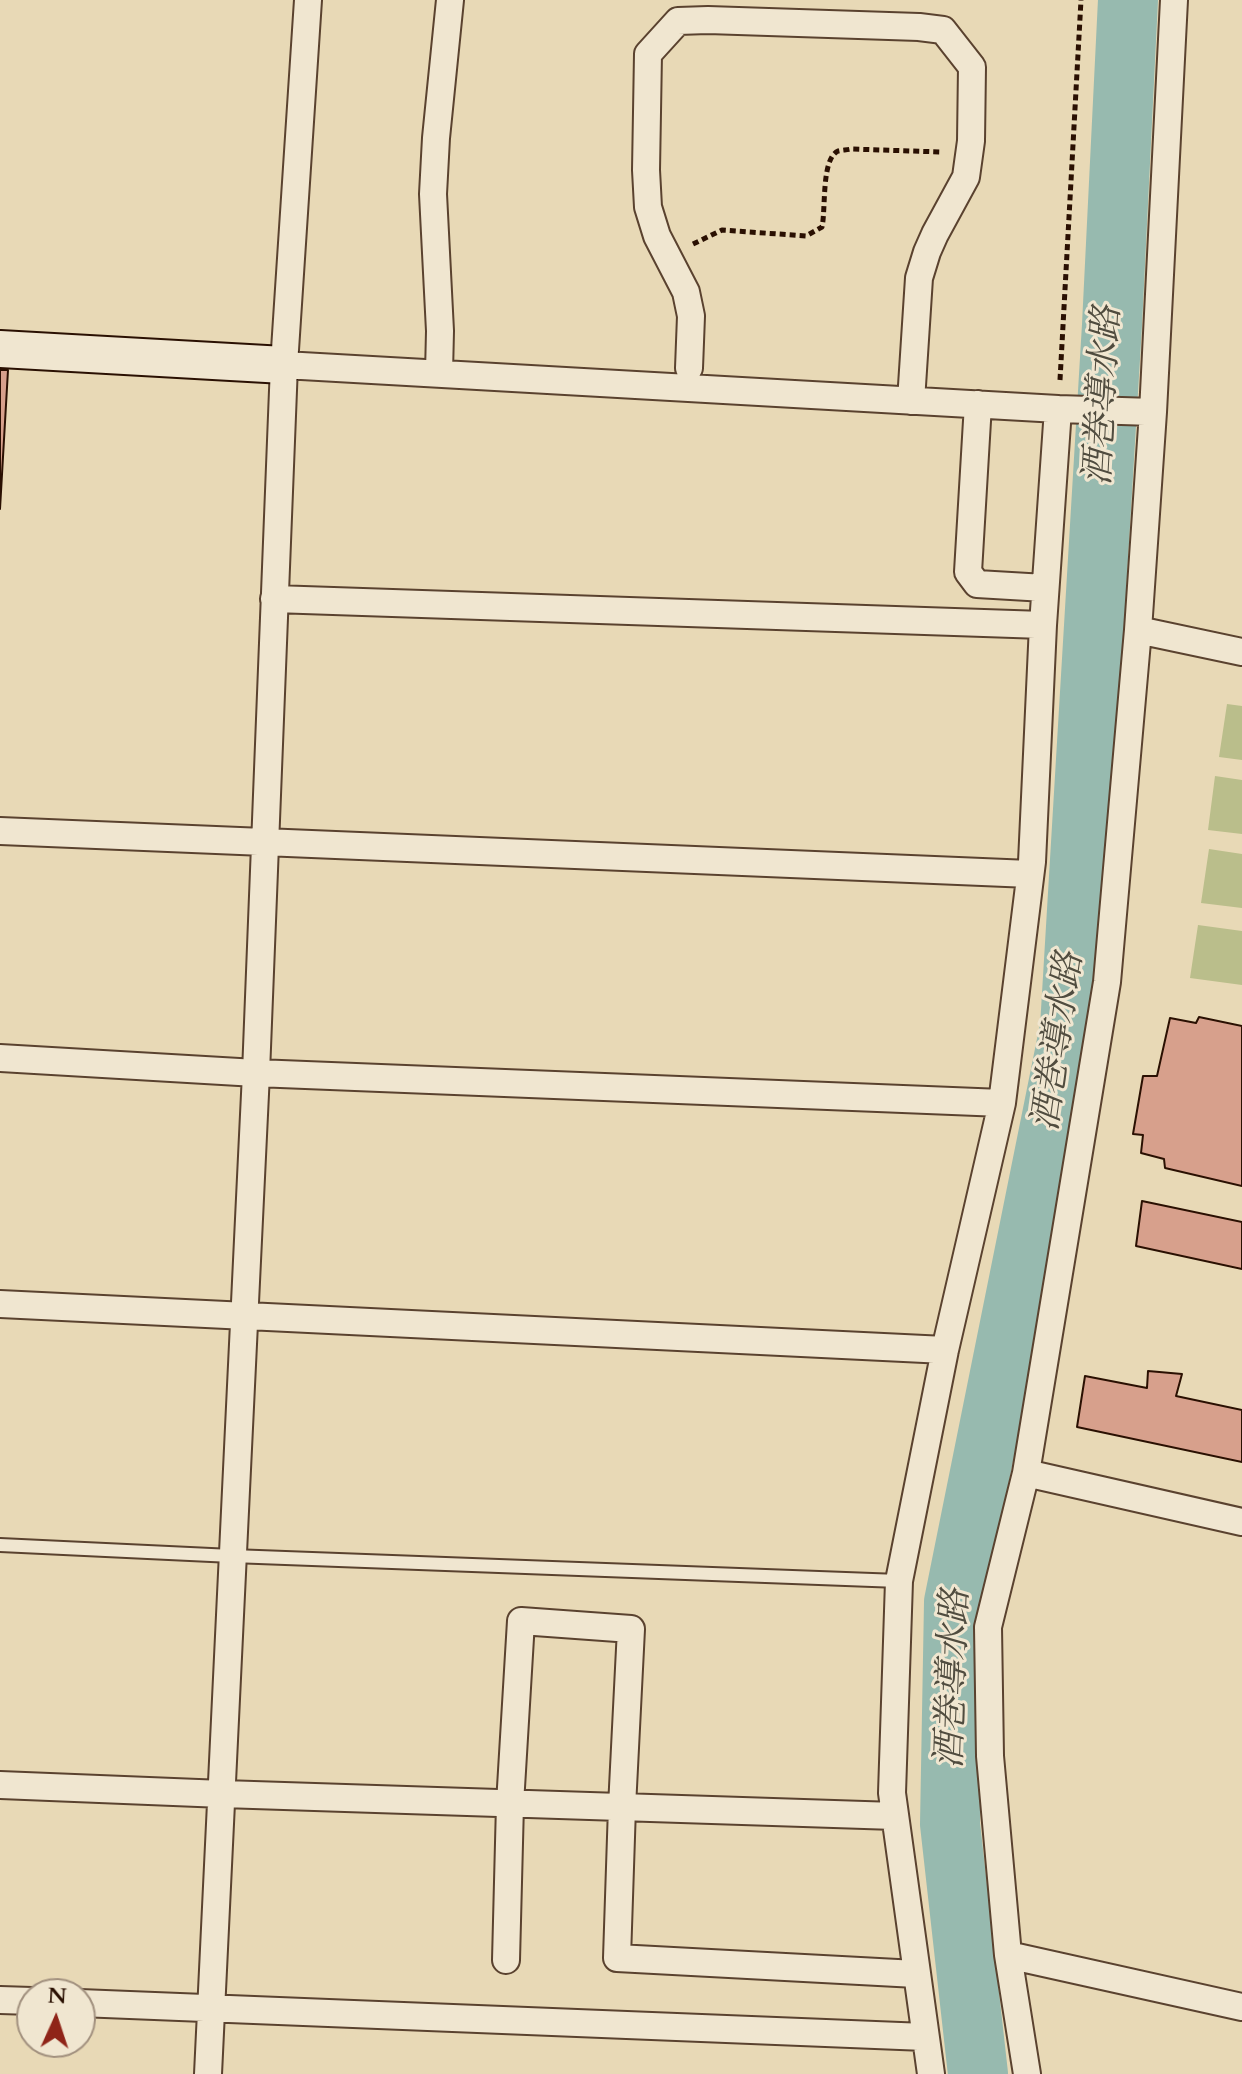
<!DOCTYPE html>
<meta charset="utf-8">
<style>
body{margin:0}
#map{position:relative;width:1242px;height:2074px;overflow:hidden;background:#e8d9b6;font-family:Cardo,serif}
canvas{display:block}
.north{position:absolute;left:16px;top:1978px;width:80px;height:80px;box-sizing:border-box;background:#f0e6d0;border:2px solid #a1907e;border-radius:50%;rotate:3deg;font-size:22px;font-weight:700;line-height:32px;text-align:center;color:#2a1002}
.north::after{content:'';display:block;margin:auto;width:28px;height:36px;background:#8f2418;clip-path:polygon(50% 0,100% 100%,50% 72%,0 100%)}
</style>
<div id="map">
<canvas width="1242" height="2074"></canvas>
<div class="north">N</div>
</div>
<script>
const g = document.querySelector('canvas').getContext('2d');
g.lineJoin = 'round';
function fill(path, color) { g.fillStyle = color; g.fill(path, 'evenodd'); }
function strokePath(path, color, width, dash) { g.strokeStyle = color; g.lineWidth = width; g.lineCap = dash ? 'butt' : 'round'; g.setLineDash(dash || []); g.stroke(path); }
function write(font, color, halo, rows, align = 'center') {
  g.font = font + ' Cardo,"Noto Serif JP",serif'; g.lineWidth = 6; g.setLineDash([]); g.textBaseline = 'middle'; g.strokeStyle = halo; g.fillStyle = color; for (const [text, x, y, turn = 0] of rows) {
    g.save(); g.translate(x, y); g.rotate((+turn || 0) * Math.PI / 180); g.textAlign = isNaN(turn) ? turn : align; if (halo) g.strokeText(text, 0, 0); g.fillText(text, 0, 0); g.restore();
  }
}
fill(new Path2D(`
 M1227,704l15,2v54l-23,-3z
 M1215,776l27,4v54l-34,-4z
 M1209,849l33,5v54l-41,-5z
 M1198,925l44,6v54l-52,-7z`), '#babe8b');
strokePath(new Path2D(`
 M978,2074l-28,-250 4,-222 116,-575 42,-702 16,-325`), '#97baaf', 60);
const building = new Path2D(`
 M0,370h8l-8,139z
 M1199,1017l43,9v160l-77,-18 -1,-9 -23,-6 2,-18 -10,-1 10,-58h14l13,-58 26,5z
 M1142,1201l100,21v47l-106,-23z
 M1148,1371l34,3 -6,22 66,14v52l-165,-35 8,-51 62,12z`);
fill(building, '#d7a08c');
strokePath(building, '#2a1002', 2);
const lane = new Path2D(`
 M0,1545l232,11 667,25`);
const street = new Path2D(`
 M1174,0l-21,412 -15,218 104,22
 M284,365l774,44 95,3
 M689,368l2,-52 -5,-24 -29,-56 -9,-29 -2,-37 2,-116 30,-33 30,-1 211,7 24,3 29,37 -1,74 -5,36 -31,57 -8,18 -8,26 -8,123
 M439,373l1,-42 -7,-137 3,-56 14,-138
 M978,404l-10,168 9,12 68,4
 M274,599l769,26
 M0,831l1030,43
 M0,1058l256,15 746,30
 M0,1304l945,46
 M1026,1473l216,49
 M0,1785l223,9 672,22
 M1008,1955l234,52
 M506,1960l4,-156 11,-183 110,8 -9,178 -5,151 299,16
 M0,2000l32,1
 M80,2003l845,34
 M208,2074l48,-1001 28,-708 24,-365
 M931,2074l-39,-281 7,-212 46,-231 57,-247 30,-241 11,-237 15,-216
 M1027,2074l-19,-119 -18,-199 -2,-129 38,-154 81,-491 31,-352`);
const secondary = new Path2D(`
 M0,349l284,16`);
strokePath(lane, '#5a422f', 16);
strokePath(street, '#5a422f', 30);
strokePath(secondary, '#2a1002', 40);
strokePath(new Path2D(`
 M693,244l29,-14 84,6 16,-9c4,-18 -1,-68 16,-76 4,-1 9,-1 13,-2l90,3
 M1060,380l21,-380`), '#2a1002', 5, [6, 4]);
strokePath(lane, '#f0e6d0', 12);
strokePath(street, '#f0e6d0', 26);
strokePath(secondary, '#f0e6d0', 36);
write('italic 36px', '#504c3f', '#f0e6d0', [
 ["酒巻導水路",1105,396,-87],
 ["酒巻導水路",1060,1042,-82],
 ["酒巻導水路",955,1679,-88]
]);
</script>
